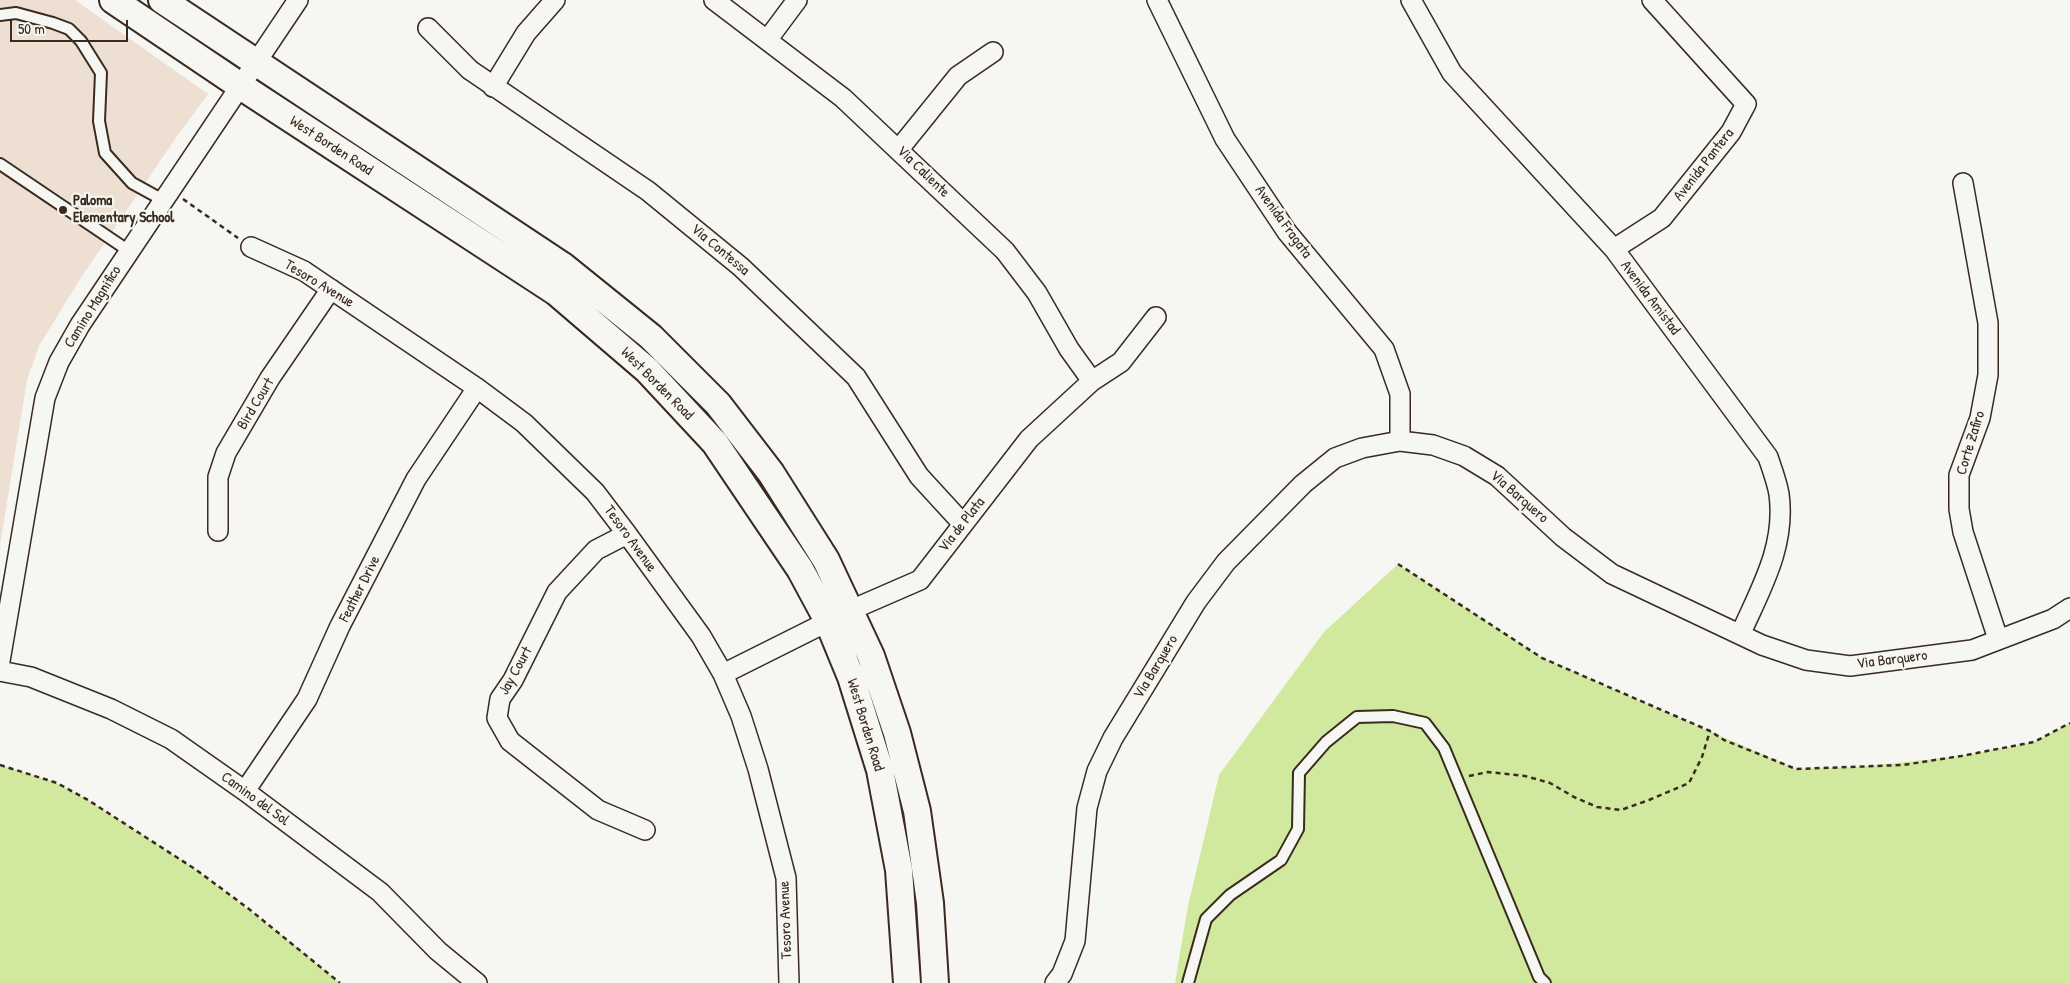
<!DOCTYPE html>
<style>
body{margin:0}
#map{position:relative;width:2070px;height:983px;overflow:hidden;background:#f6f6f2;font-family:"Patrick Hand",sans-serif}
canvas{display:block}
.scale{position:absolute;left:10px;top:20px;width:118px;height:22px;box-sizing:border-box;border:2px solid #3b2a1e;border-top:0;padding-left:6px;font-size:15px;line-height:18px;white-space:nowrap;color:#3b2a1e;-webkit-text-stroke:4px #f6f6f2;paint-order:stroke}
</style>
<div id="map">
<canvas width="2070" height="983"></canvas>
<div class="scale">50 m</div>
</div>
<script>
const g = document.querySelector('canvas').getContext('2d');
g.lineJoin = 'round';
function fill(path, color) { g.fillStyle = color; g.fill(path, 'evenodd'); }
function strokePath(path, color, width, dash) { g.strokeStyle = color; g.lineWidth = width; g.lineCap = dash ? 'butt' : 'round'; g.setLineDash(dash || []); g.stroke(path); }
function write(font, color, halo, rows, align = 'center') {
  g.font = font + ' "Patrick Hand",sans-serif'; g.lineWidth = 4.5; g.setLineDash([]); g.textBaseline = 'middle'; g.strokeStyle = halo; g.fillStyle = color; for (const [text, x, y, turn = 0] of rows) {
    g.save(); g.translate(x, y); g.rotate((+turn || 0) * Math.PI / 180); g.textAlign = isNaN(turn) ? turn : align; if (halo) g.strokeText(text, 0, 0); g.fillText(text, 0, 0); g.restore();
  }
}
fill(new Path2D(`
 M0,0h75l133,94 -35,48 -93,137 -41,67 -12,34 -27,165z`), '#ede0d2');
fill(new Path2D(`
 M1398,564l144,94 254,111 62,-2 103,-11 73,-14 36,-19v260h-895l13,-77 31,-131 105,-143z
 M0,765l57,18 31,17 107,69 98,75 47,39h-340z`), '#d1e99f');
const lane = new Path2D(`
 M0,15l16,-2 37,10 16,6 12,12 20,32 -2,48 6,32 27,30 31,17
 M0,164l129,87
 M1188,983l18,-64 24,-24 51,-35 17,-31 1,-56 27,-31 31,-25 36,-1 32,7 19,25 95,229 6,6`);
const street = new Path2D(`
 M714,0l129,98 162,153 32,42 32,56 23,32
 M1157,0l68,139 62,93 97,117 16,45v47
 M1411,0l41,73 162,176 154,208c4,12 9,25 11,37 7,52 -18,94 -38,139
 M428,28l42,42 178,121 93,76 115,110 63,99 44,48
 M768,39l29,-39
 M493,87l33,-54 29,-33
 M899,149l59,-73 35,-24
 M1963,183l25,140v52l-8,43 -21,57v34l4,23 35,107
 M251,247l53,24 173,117 47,35 71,69 32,42 74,102 22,38 18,42 17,53 28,109 3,105
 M1614,249l48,-31 69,-86 15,-28 -94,-104
 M218,531v-54l8,-24 44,-75 61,-89
 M627,534l-31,16 -39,42 -44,88 -13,19 -3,19 13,23 88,69 47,20
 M0,661l45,-263 14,-36 21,-37 218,-325
 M0,671l31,6 80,32 60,30 74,52 135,101 58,59 39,32
 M723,674l128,-64 69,-30 109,-141 63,-58 29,-19 35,-45
 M245,791l62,-92 33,-73 76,-147 61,-91
 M1055,983l7,-9 13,-33 12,-133 10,-37 16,-33 83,-136 30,-40 77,-78 32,-26 27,-10 38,-7 33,4 31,11 33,20 66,61 49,37 150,71 44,15 44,6 122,-16 81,-31 17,-11`);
const secondary = new Path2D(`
 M113,0l126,85 317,207 91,78 68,73 85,126 28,52 23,56 29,93 19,100 8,113
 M162,0l401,266 88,71 67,67 53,69 55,87 45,96 26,77 20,78 13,92 5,80`);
strokePath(lane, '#3b2a1e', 14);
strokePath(street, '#3b2a1e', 22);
strokePath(secondary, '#3b2a1e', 30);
strokePath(new Path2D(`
 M183,199l55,39
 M1398,564l144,94 168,73 14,9 72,29 107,-4 58,-9 73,-14 36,-19
 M0,765l57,18 31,17 107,69 54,40 91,74
 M1469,776l19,-4 37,4 25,7 24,14 23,10 24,3 28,-10 40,-17 13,-26 8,-26`), '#3b2a1e', 2.5, [5, 4]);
strokePath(lane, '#f6f6f2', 10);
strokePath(street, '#f6f6f2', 19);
strokePath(secondary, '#f6f6f2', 26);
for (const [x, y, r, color] of [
 [63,210,5,"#3b2a1e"]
]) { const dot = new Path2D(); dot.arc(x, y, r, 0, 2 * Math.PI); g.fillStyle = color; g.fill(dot); strokePath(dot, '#f6f6f2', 2); }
write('15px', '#3b2a1e', '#f6f6f2', [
 ["West Borden Road",331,146,33],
 ["Avenida Pantera",1704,165,-52],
 ["Via Caliente",923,172,44],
 ["Avenida Fragata",1283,222,54],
 ["Via Contessa",720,250,40],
 ["Tesoro Avenue",319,284,31],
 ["Avenida Amistad",1650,298,53],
 ["Camino Magnifico",93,307,-58],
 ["West Borden Road",657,384,45],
 ["Bird Court",256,404,-59],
 ["Corte Zafiro",1971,443,-73],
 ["Via Barquero",1519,497,41],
 ["Via de Plata",962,525,-52],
 ["Tesoro Avenue",630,539,54],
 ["Feather Drive",360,589,-63],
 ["Via Barquero",1892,660,-7],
 ["Via Barquero",1156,667,-59],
 ["Jay Court",516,671,-61],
 ["West Borden Road",865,725,73],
 ["Camino del Sol",255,799,36],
 ["Tesoro Avenue",786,920,-92]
]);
write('bold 15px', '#3b2a1e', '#f6f6f2', [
 ["Paloma",73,201],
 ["Elementary School",73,218]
], 'left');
</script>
